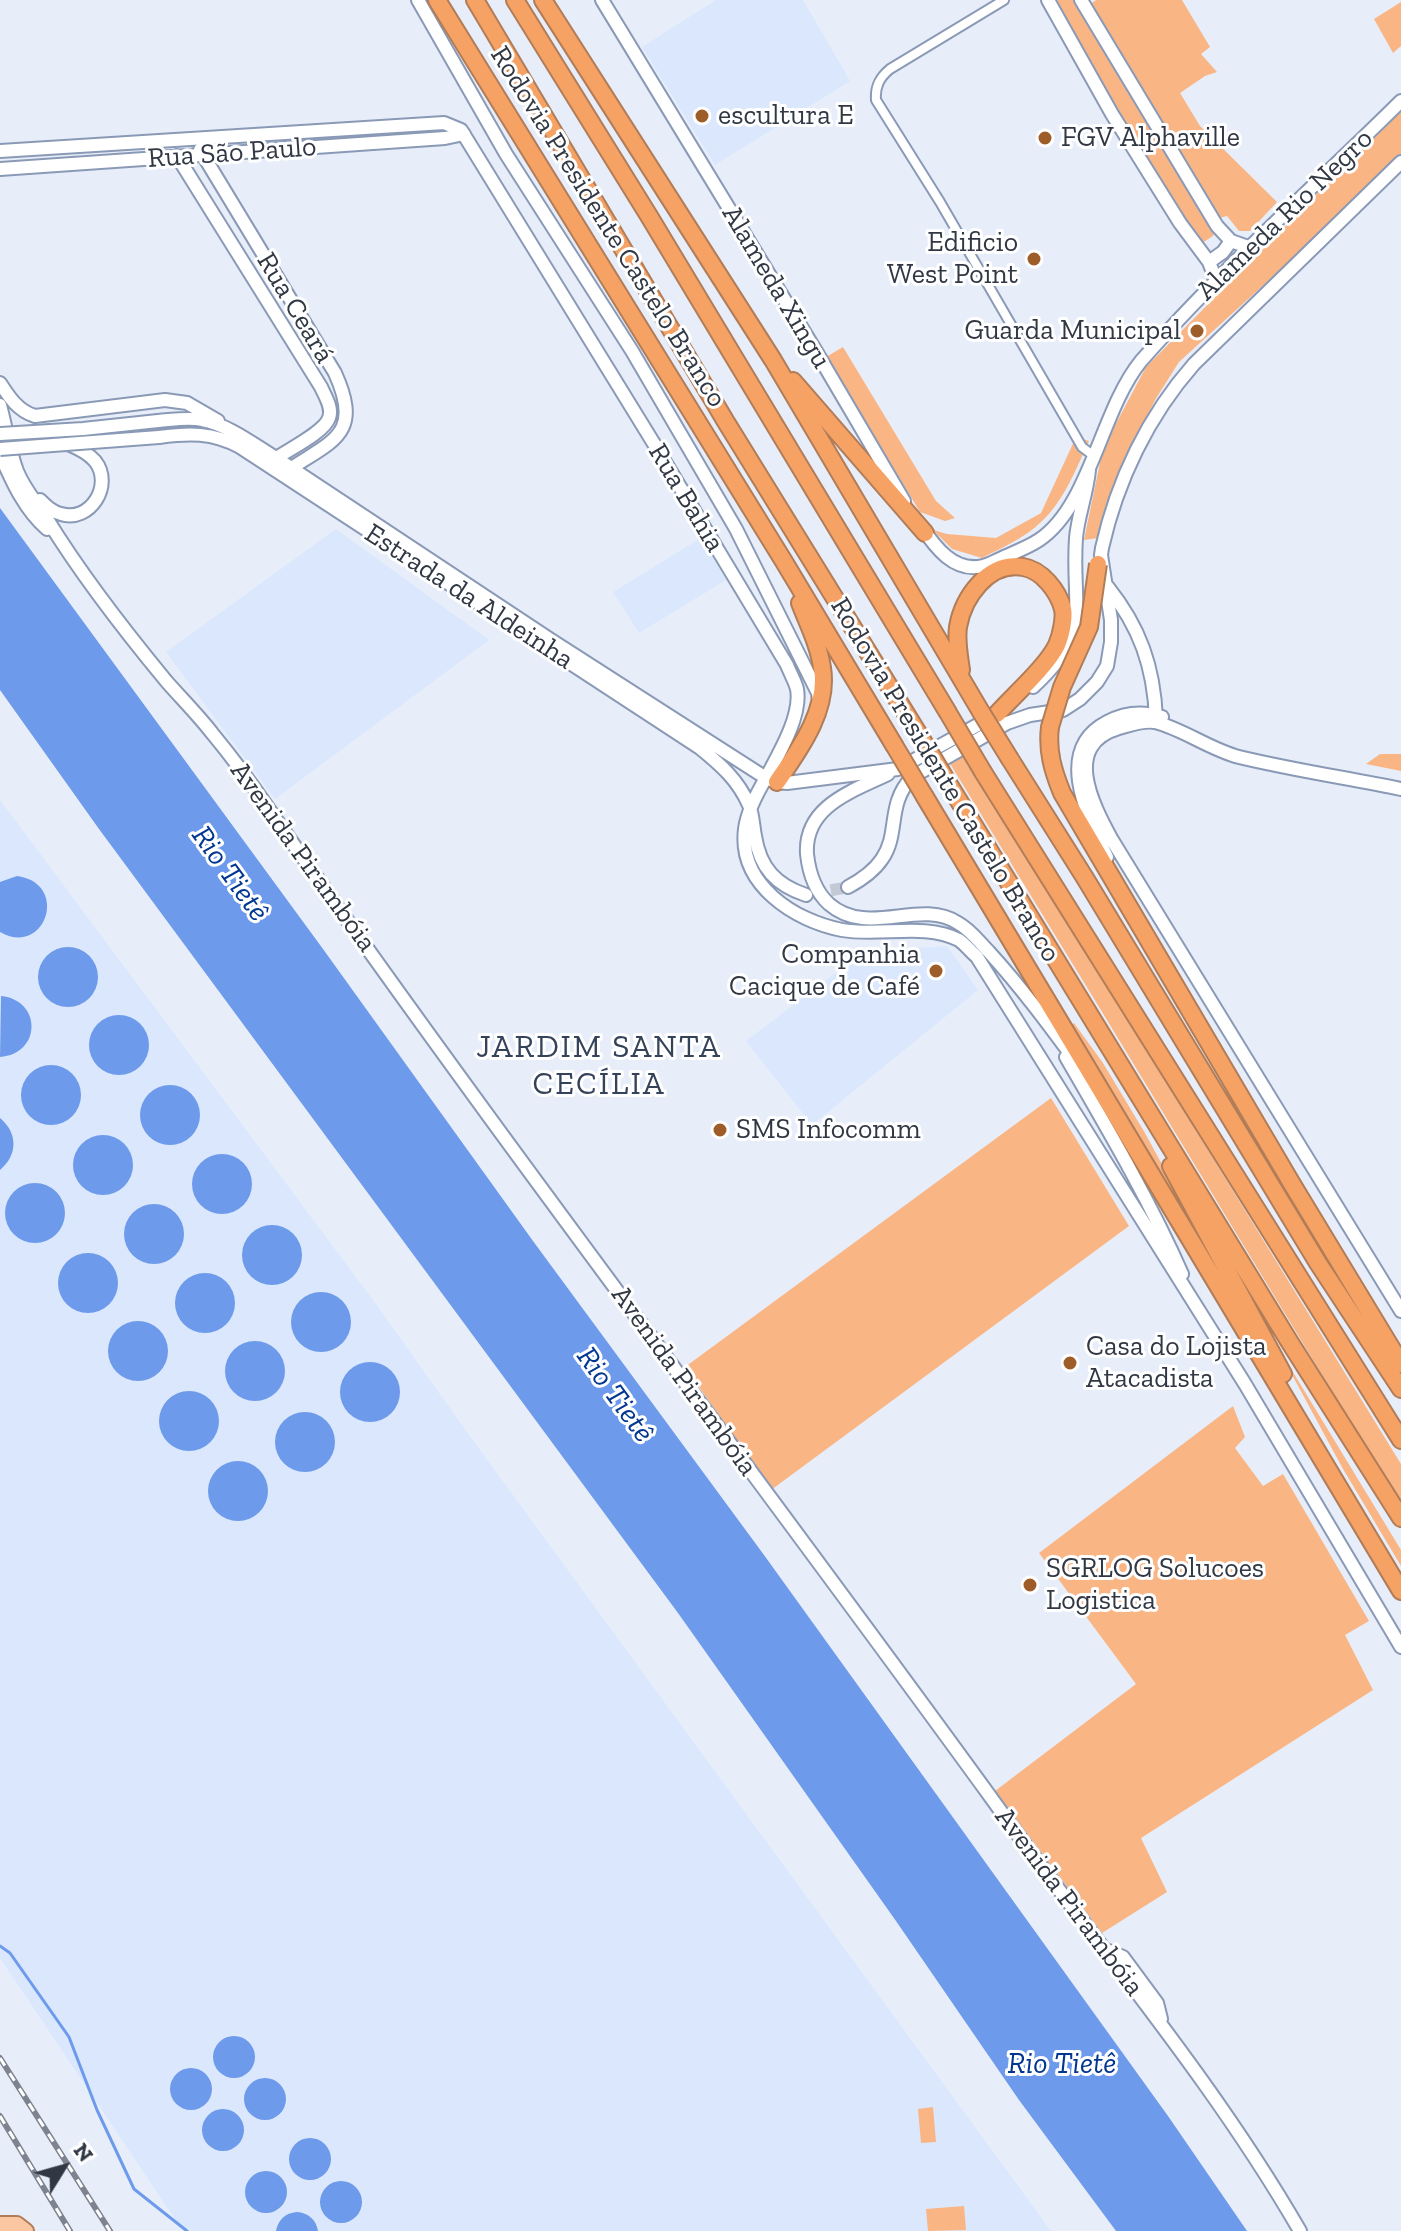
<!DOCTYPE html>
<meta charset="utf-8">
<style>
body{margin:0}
#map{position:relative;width:1401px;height:2231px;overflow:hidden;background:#e7eefa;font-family:"Zilla Slab",serif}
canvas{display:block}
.north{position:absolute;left:24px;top:2127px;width:80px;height:80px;-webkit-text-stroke:6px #fff;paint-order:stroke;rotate:53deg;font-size:22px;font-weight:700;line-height:32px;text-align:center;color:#313844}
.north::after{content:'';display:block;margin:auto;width:28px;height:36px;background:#313844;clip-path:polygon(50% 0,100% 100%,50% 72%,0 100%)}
</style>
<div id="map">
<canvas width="1401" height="2231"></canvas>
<div class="north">N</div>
</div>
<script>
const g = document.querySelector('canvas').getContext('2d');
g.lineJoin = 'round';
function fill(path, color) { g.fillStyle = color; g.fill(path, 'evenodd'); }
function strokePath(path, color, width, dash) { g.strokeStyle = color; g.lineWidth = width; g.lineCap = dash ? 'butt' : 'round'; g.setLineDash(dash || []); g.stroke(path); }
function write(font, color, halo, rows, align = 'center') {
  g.font = font + ' "Zilla Slab",serif'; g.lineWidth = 6; g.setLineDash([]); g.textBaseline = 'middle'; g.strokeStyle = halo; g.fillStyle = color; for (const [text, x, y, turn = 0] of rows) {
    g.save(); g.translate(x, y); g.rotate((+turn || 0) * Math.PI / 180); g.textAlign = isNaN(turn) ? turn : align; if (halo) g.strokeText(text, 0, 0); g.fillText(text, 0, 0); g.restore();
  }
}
fill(new Path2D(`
 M716,0h87l47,81 -135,84 -73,-118z
 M336,529l153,111 -214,159 -109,-147z
 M701,538l25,42 -87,53 -26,-41z
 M0,800l373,500 96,135 582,796h-868l-183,-273z
 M947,946l31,44 -166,135 -66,-84 117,-89z`), '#dae7fd');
fill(new Path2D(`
 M1055,0h19l133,219 7,14 -1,3 -14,9 -65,-104z
 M1096,0h86l28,47 -9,7 16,18 -12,4 -25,17 20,33 77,76 -27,29h-11l-12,-15 -8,2 -129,-214z
 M1401,2v44l-8,7 -19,-34z
 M1401,109v51l-222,202 -24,38 -33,70 -24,68 -14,2 19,-92 43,-81z
 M843,347l93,154 19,17 -10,3 -25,-9 -94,-155z
 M1076,437l13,4c-13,28 -25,60 -48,81 -16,16 -40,26 -59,36l-30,-9 -19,-19 14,4 49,4 45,-25z
 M963,752l438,712v41l-305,-503 -147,-240z
 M1380,754h21v17l-35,-7z
 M1074,1023l29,40 42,70 141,261 -217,-368z
 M1051,1098l78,128 -358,264 -86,-123z
 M1271,1336l130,214v16l-58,-97z
 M1233,1406l12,31 -10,11 28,38 20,-12 86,147 -24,14 28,55 -232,148 26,54 -65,41 -107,-142 141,-107 -97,-131z
 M933,2107l3,35 -15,1 -3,-34z
 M964,2206l2,24 -38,1 -2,-22z`), '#f9b584');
fill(new Path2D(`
 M0,508l323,441 210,292 231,314 404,561 79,115h-131l-97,-131 -123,-179 -218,-308 -579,-784 -99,-139z
 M17,876c53,7 29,82 -17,56v-50z
 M38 977a30 30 0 1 1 60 0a30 30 0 1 1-60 0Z
 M1,996c41,4 41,58 -1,61z
 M89 1045a30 30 0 1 1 60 0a30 30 0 1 1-60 0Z
 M21 1095a30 30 0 1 1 60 0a30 30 0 1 1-60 0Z
 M140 1115a30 30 0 1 1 60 0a30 30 0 1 1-60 0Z
 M0,1118c18,15 18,37 0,52z
 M73 1165a30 30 0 1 1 60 0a30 30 0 1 1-60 0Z
 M192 1184a30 30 0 1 1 60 0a30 30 0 1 1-60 0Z
 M5 1213a30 30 0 1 1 60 0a30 30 0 1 1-60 0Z
 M124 1234a30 30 0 1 1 60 0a30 30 0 1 1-60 0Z
 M242 1255a30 30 0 1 1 60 0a30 30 0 1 1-60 0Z
 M58 1283a30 30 0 1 1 60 0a30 30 0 1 1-60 0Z
 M175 1303a30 30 0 1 1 60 0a30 30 0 1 1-60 0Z
 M291 1322a30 30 0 1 1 60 0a30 30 0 1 1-60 0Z
 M108 1351a30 30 0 1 1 60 0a30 30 0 1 1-60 0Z
 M225 1371a30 30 0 1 1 60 0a30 30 0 1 1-60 0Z
 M340 1392a30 30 0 1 1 60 0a30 30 0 1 1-60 0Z
 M159 1421a30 30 0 1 1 60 0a30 30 0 1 1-60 0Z
 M275 1442a30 30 0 1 1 60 0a30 30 0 1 1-60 0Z
 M208 1491a30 30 0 1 1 60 0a30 30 0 1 1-60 0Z
 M213 2057a21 21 0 1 1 42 0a21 21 0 1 1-42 0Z
 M170 2089a21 21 0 1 1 42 0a21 21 0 1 1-42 0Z
 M244 2099a21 21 0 1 1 42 0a21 21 0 1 1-42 0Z
 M202 2130a21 21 0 1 1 42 0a21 21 0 1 1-42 0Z
 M289 2159a21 21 0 1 1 42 0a21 21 0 1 1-42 0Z
 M245 2192a21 21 0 1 1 42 0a21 21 0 1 1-42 0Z
 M320 2202a21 21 0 1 1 42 0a21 21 0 1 1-42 0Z
 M297,2212c11,1 19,7 21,19h-42c2,-11 9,-18 21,-19z`), '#6d9aeb');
strokePath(new Path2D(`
 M0,1946l10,7 59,84 28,73 37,79 53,42`), '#6d9aeb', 3);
strokePath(new Path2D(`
 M813,894l35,-7`), '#c3cad6', 12, [12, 6]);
const street = new Path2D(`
 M1004,0l-114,69c-11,9 -15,18 -14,31l64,102 142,245 12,9`);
const secondary = new Path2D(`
 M418,0l88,154 126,197 104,178 82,164 1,8
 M602,0l215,353 87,148
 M1048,0l64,114 68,109 29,39 7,18
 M1081,0l136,226 14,15 20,7
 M200,150l135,223c28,62 -2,67 -48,98
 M0,151l444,-28 17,7 195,317 131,218c3,8 8,16 10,24 5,27 -19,66 -31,89l-215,-138 -275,-182c-23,-14 -47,-33 -74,-38 -14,-3 -30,0 -44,1
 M177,156l144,231c4,9 12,21 8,31 -5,15 -44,33 -57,43
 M0,169l445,-31 19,-4
 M1209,262l14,-10 8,-11
 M0,383c9,14 18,28 35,33l130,-16 22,3 31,18
 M0,405c6,22 9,45 17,66 7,18 20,32 30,48 35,57 77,111 120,163 15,17 31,33 45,51 19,23 37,47 54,72 235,337 485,662 726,994 103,144 219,278 308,432
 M159,437c30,-4 53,-5 81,10l460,301c21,17 38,32 49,57 4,10 4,21 6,31 5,32 21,49 51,59
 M0,454c12,27 24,55 47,75
 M40,500c6,6 12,12 21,14 29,9 53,-29 34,-53 -7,-8 -17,-13 -27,-17
 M921,526c14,21 33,47 62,40 6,-1 12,-5 17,-7 12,-6 27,-11 39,-19 51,-34 62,-130 102,-179 81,-92 173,-174 260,-260
 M1107,586c33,41 47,81 49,133
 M1033,687c61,-56 38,-79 43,-149 2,-23 11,-45 13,-68
 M992,717l-94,52 -111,14 -10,-1 -11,-4c-9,15 -19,34 -21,51 -7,56 50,92 97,101 38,7 82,-8 117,10 6,4 12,12 18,17l268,427 156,263
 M888,774c-35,17 -84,32 -81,80 2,19 8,37 22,50 39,34 90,-6 129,19 13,7 21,19 31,29 32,35 60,73 88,111
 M1401,789c-54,-11 -108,-19 -162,-32 -28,-7 -56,-28 -84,-35 -12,-2 -25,3 -36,6 -58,17 -26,77 -7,112l289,471
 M1107,857c-19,-40 -54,-107 0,-135 17,-9 36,-11 55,-5
 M848,887c13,-7 26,-16 34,-28 18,-26 4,-54 30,-82l95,-54 23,-8 33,-5 17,-11 17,-17 10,-16 4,-24v-22l-10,-65 1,-7c15,-67 46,-132 92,-184l207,-202
 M1066,1057c41,71 83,142 116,217
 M1109,1951l14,6 34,46 4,16`);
const primary = new Path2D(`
 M0,2224h17l9,7`);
const highway = new Path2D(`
 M437,0l346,560 111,185
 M475,0l251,422 192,311
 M515,0l134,216 298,495
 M543,0l230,360 208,352
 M793,381l132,152
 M961,670c-2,-14 -5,-29 -3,-43 5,-29 30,-66 65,-60 19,3 35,24 40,42 2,9 -2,27 -6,36 -10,21 -44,51 -60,69
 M1050,727c-3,24 3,44 12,66l230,391 109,180
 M1010,759l75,119 233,385 83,126
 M983,772l418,668
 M777,782c22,-32 52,-72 45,-114 -3,-23 -14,-44 -22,-65
 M948,783l341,558 112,177
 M925,797l476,794
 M1171,1166l112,208`);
strokePath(street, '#8a9ab6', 12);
strokePath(secondary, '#8a9ab6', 16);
strokePath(primary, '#b17d59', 18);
strokePath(highway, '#b17d59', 20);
strokePath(street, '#fff', 8);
strokePath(secondary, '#fff', 12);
strokePath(primary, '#fac7a2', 14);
strokePath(highway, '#f6a264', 16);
const rail = new Path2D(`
 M0,2058l110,173
 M0,2116l70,115`);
strokePath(rail, '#7d8490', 6);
strokePath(rail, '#fff', 3, [9]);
const secondaryBridge = new Path2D(`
 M0,434l83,-5 75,-8
 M0,449l159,-12`);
const highwayBridge = new Path2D(`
 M947,711l36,61
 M981,712l29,47
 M1050,727l12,-40 27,-60 9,-63
 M918,733l30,50
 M894,745l31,52`);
strokePath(secondaryBridge, '#8a9ab6', 16, []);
strokePath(highwayBridge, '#b17d59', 20, []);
strokePath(secondaryBridge, '#fff', 12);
strokePath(highwayBridge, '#f6a264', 16);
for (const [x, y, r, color] of [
 [702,116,8,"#9e5d28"],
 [1045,138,8,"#9e5d28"],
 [1034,259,8,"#9e5d28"],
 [1197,331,8,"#9e5d28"],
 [936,971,8,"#9e5d28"],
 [720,1130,8,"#9e5d28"],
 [1070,1363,8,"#9e5d28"],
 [1030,1585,8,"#9e5d28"]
]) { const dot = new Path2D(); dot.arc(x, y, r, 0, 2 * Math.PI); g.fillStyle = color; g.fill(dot); strokePath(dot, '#fff', 3); }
write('28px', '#313844', '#fff', [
 ["escultura E",718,116],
 ["FGV Alphaville",1061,138],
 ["Edificio",1018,243,"right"],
 ["West Point",1018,275,"right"],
 ["Guarda Municipal",1181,331,"right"],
 ["Companhia",920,955,"right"],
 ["Cacique de Café",920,987,"right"],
 ["SMS Infocomm",736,1130],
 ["Casa do Lojista",1086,1347],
 ["Atacadista",1086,1379],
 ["SGRLOG Solucoes",1046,1569],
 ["Logistica",1046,1601]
], 'left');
write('28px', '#313844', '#fff', [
 ["Rua São Paulo",232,153,-4],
 ["Alameda Rio Negro",1285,215,-44],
 ["Rodovia Presidente Castelo Branco",608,227,58],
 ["Alameda Xingu",776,287,59],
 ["Rua Ceará",295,308,59],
 ["Rua Bahia",686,498,59],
 ["Estrada da Aldeinha",469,597,33],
 ["Rodovia Presidente Castelo Branco",945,780,59],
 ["Avenida Pirambóia",303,857,54],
 ["Avenida Pirambóia",684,1381,54],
 ["Avenida Pirambóia",1069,1902,53]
]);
write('italic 30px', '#013691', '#fff', [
 ["Rio Tietê",230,874,54],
 ["Rio Tietê",615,1395,54],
 ["Rio Tietê",1062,2064]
]);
g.letterSpacing = '2px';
write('32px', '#34425a', '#fff', [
 ["JARDIM SANTA",599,1048],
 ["CECÍLIA",599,1085]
]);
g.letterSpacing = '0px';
</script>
